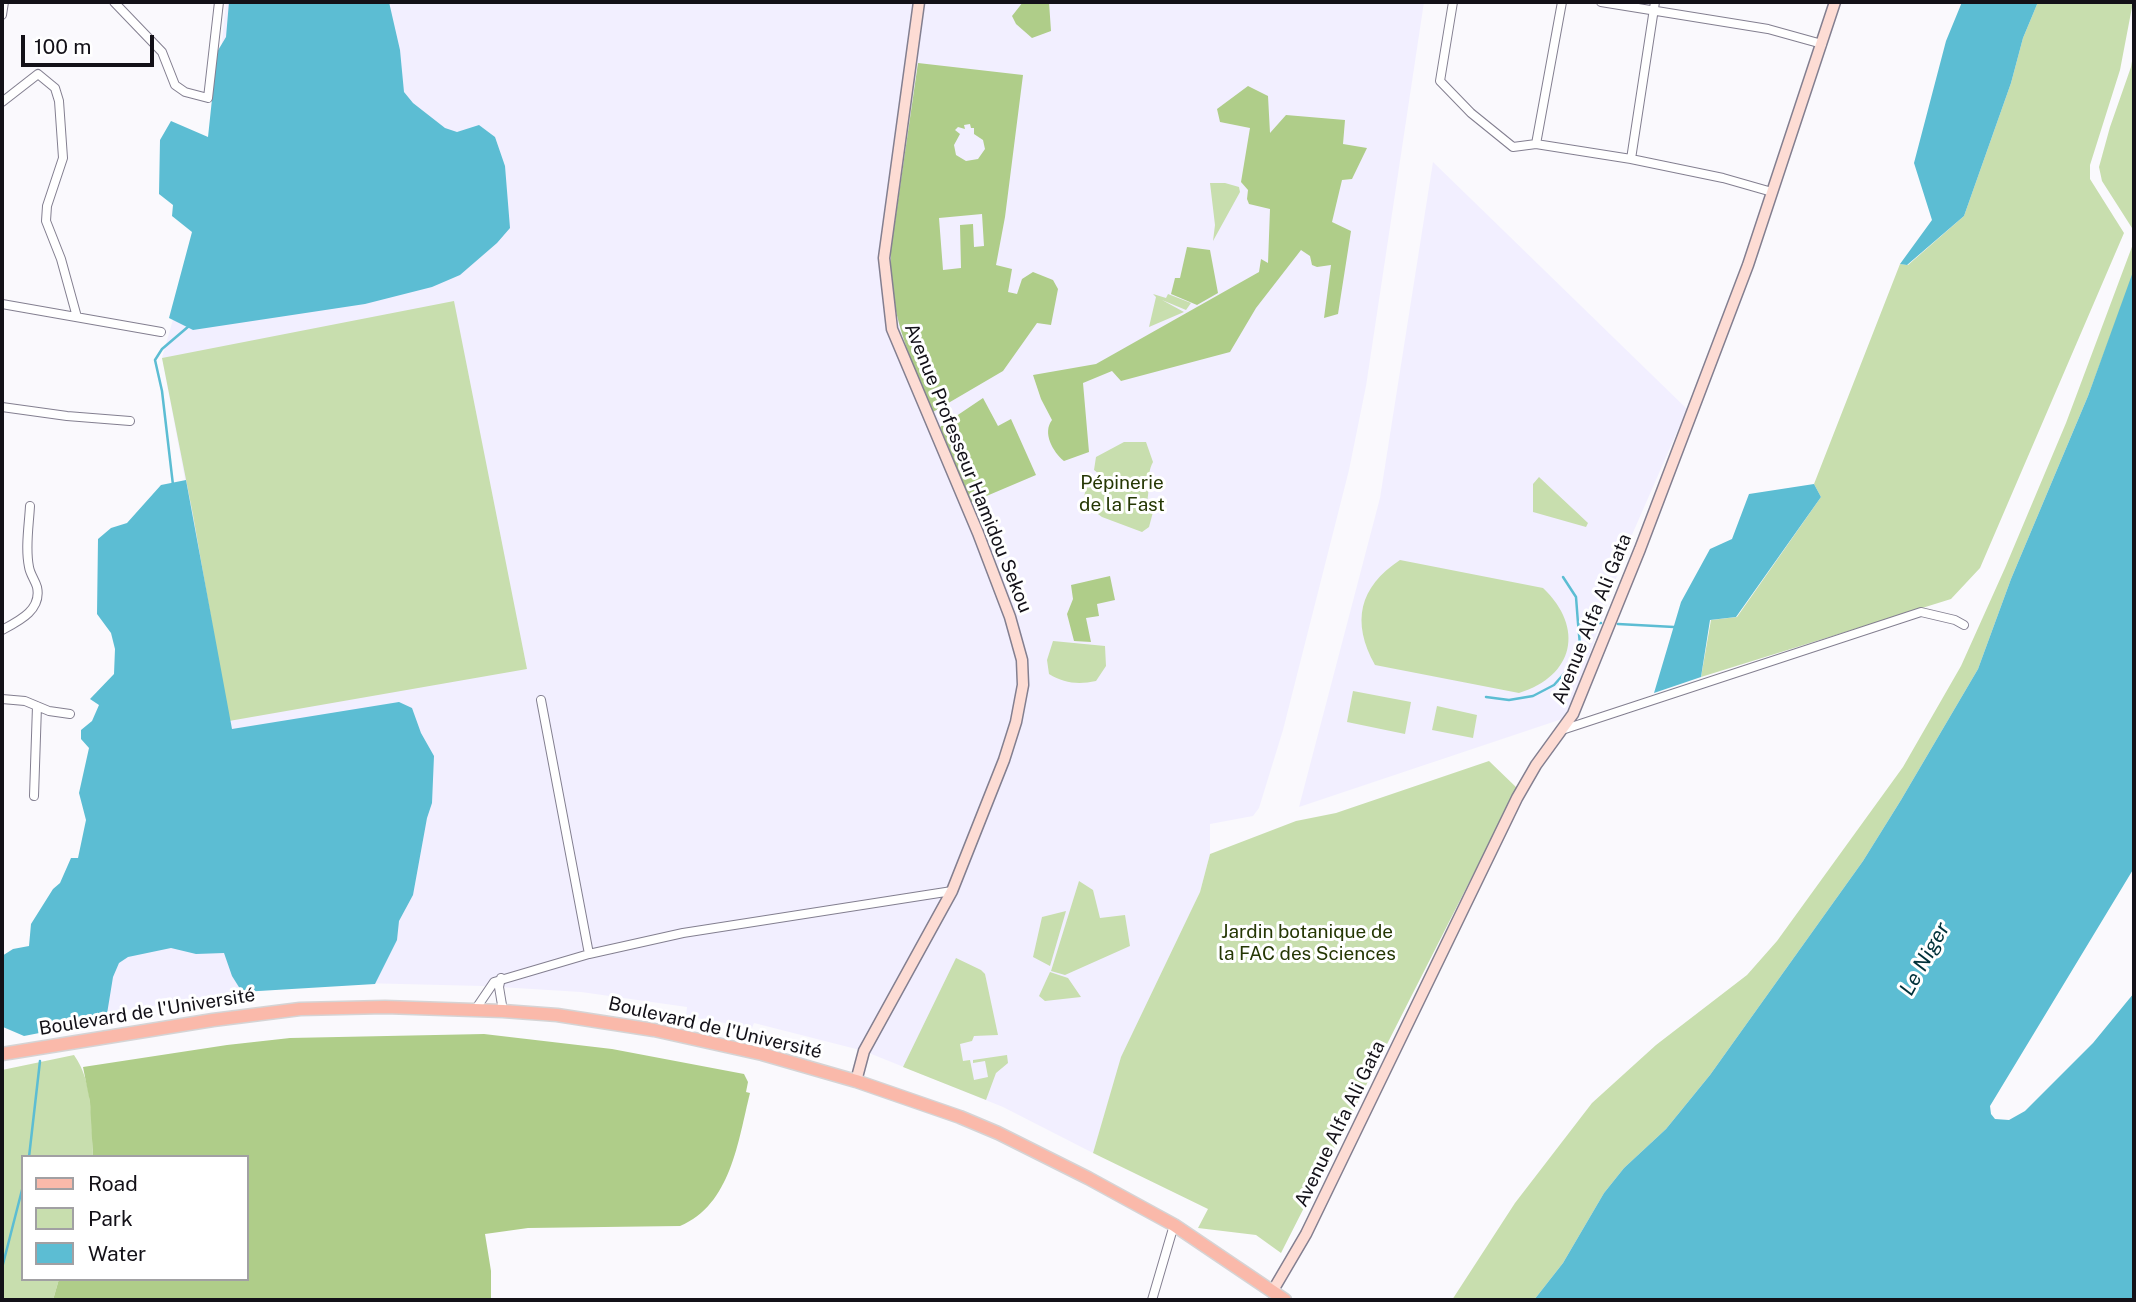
<!DOCTYPE html>
<meta charset="utf-8">
<style>
body{margin:0}
#map{position:relative;width:2136px;height:1302px;overflow:hidden;background:#faf9fd;font-family:"Public Sans",sans-serif}
canvas{display:block}
.frame{position:absolute;inset:0;border:4px solid #131118;pointer-events:none}
.legend{position:absolute;left:21px;top:1155px;width:228px;height:126px;box-sizing:border-box;background:#fff;border:2px solid #a1a0a3;margin:0;padding:9px 12px;list-style:none;font-size:21px;color:#131118}
.legend li{display:flex;align-items:center;gap:14px;height:35px}
.legend b{width:35px;border:2px solid #a1a0a3}
.scale{position:absolute;left:21px;top:35px;width:133px;height:32px;box-sizing:border-box;border:4px solid #131118;border-top:0;padding-left:9px;font-size:21px;line-height:24px;white-space:nowrap;color:#131118;-webkit-text-stroke:5px #fff;paint-order:stroke}
</style>
<div id="map">
<canvas width="2136" height="1302"></canvas>
<div class="frame"></div>
<ul class="legend">
<li><b style="height:9px;background:#fab9aa"></b>Road</li>
<li><b style="height:19px;background:#c8deae"></b>Park</li>
<li><b style="height:19px;background:#5cbdd3"></b>Water</li>
</ul>
<div class="scale">100 m</div>
</div>
<script>
const g = document.querySelector('canvas').getContext('2d');
g.lineJoin = 'round';
function fill(path, color) { g.fillStyle = color; g.fill(path, 'evenodd'); }
function strokePath(path, color, width, dash) { g.strokeStyle = color; g.lineWidth = width; g.lineCap = dash ? 'butt' : 'round'; g.setLineDash(dash || []); g.stroke(path); }
function write(font, color, halo, rows, align = 'center') {
  g.font = font + ' "Public Sans",sans-serif'; g.lineWidth = 6; g.setLineDash([]); g.textBaseline = 'middle'; g.strokeStyle = halo; g.fillStyle = color; for (const [text, x, y, turn = 0] of rows) {
    g.save(); g.translate(x, y); g.rotate((+turn || 0) * Math.PI / 180); g.textAlign = isNaN(turn) ? turn : align; if (halo) g.strokeText(text, 0, 0); g.fillText(text, 0, 0); g.restore();
  }
}
fill(new Path2D(`
 M226,2h1198l-58,384 -17,84 -66,260 -24,78 -6,8 -43,8v30l-10,38 -88,198 -19,63 -90,-46 -139,-56 -110,-28 -2,5 -66,-12 1,-9 -106,-15 -98,-6 -123,-3 -118,9 -154,24 111,-462 -37,-196 44,-154z
 M1433,162l254,247 -59,135 -60,173 -269,90 81,-309z`), '#f2efff');
fill(new Path2D(`
 M2038,2h95l-13,68 -30,95v14l34,54 -144,335 -29,31 -250,78 10,-57 26,-3 84,-120 -7,-13 86,-220 8,1 56,-49 47,-133 12,-45z
 M2134,49v220l-1,6 -45,121 -77,183 -33,90 -77,131 -38,61 -153,214 -44,54 -42,39 -20,25 -41,70 -29,37h-82l63,-97 77,-100 64,-58 91,-70 30,-34 126,-174 58,-101 44,-98 61,-145 67,-179 -1,-16 -30,-47 -3,-14 11,-40 21,-60z
 M1210,183h15l14,4 1,5 -27,49 2,-16z
 M1153,294l13,4 2,-4 23,9 -5,7 -24,-10 22,12 -35,15 7,-30z
 M454,301l73,368 -298,52 -36,-206 -31,-157z
 M1124,442h22l7,20c-8,14 -1,31 -8,45l8,5 -4,15 -7,5 -40,-15 -19,-14 3,-16 10,1 6,-12 -8,-6 2,-13z
 M1539,477l49,46 -2,4 -53,-15v-28z
 M1400,560l143,28c42,40 31,88 -24,105l-144,-28c-24,-43 -16,-78 25,-105z
 M1053,641l52,5 1,20 -10,15c-18,4 -32,2 -47,-7l-2,-14z
 M1353,691l58,11 -6,32 -58,-12z
 M1437,706l40,9 -4,23 -41,-8z
 M1489,761l28,27 -236,465 -25,-18 -58,-7 10,-19 -115,-56 28,-96 79,-165 10,-38 86,-33 40,-8z
 M1079,881l14,9 7,28 25,-3 5,31 -65,29 -14,-4z
 M1066,911l-16,55 -17,-9 9,-40z
 M956,958l25,12 4,4 13,61 -24,1 -2,5 -12,3 3,17 7,-1 4,20 14,-3 -3,-16 -12,2v-3l34,-5 1,8 -12,10 -10,27 -83,-33z
 M1050,972l18,6 13,19 -36,4 -6,-5z
 M74,1055c20,28 17,68 19,102h-70v122h36l-6,21h-51v-230z`), '#c8deae');
fill(new Path2D(`
 M1023,2h26l2,29 -19,7 -16,-14 -4,-8z
 M918,63l105,12 -18,142 -9,48 16,4 -4,23 9,2 5,-15 11,-7 20,8 5,9 -7,36 -14,-2 -34,48 -70,41c-24,-57 -45,-99 -42,-163zM970,124l1,4h3v6l9,6 2,9 -7,10 -12,2 -10,-6 -2,-10 6,-11 -5,-4 3,-3 7,2 -1,-4zM982,214l2,32 -10,1 -1,-23 -13,1 1,43 -18,2 -4,-52z
 M1248,86l20,10 2,37 16,-18 59,5 -2,24 24,4 -15,31 -10,1 -10,42 19,9 -13,83 -14,4 7,-53 -14,2 -5,-2 -2,-9 -9,-6 -45,58 -26,44 -109,29 -9,-10 -29,12 6,69 -25,9c-11,-9 -22,-28 -12,-41l-11,-21 -8,-24 63,-11 163,-92 2,-13 7,4 2,-54 -21,-5 -2,-5 1,-9 -7,-8 9,-54 -30,-6 -3,-13z
 M1187,247l23,3 8,43 -21,12 -26,-11 4,-16h5z
 M983,398l15,28 13,-7 25,56 -66,28 -30,-76z
 M1110,576l5,24 -18,4 2,12 -13,2 5,24 -17,-1 -7,-27 6,-15 -2,-14z
 M484,1034l128,15 132,25 4,8 -2,10 4,1c-12,48 -19,112 -70,133l-152,2 -43,6 6,37v29h-438l6,-21h188v-122h-154l-3,-55 -7,-35 144,-22 63,-7z`), '#afcd89');
fill(new Path2D(`
 M229,2h160l11,48 4,42 9,11 32,25 12,4 22,-7 16,12 10,29 5,62 -13,15 -37,32 -28,12 -67,17 -172,26 -24,-12 23,-86 -20,-16 1,-11 -14,-11 1,-54 11,-19 37,16 9,-85 9,-15z
 M1962,2h76l-15,36 -12,45 -47,133 -57,49 -7,-1 32,-44 -18,-57 32,-122z
 M2134,269v599l-144,238 1,8 4,5 14,1 16,-9 68,-68 41,-50v307h-600l29,-37 41,-70 20,-25 42,-39 44,-54 153,-214 38,-61 77,-131 33,-90 77,-183z
 M186,480l46,249 167,-27 13,6 9,25 13,23 -2,47 -5,15 -14,77 -14,26 -2,19 -22,44 -133,8 -10,-16 -8,-23 -28,1 -25,-6 -43,9 -9,6 -6,14 -7,43 -82,16 -21,-9 -1,-71 11,-7 16,-3 2,-22 22,-35 7,-6 11,-25h7l8,-38 -7,-27 10,-45 -8,-9v-9l11,-9 7,-16 -9,-6 24,-25 1,-25 -4,-16 -14,-19 1,-75 13,-11 16,-5 34,-38z
 M1814,484l7,13 -85,120 -26,3 -9,57 -47,16 27,-91 29,-53 22,-10 17,-45z`), '#5cbdd3');
strokePath(new Path2D(`
 M173,485l-11,-94 -7,-31 7,-11 27,-23
 M1578,623h23
 M1618,624l56,3
 M1486,697l23,3 24,-4 21,-11 16,-18 10,-22 -2,-22 -2,-26 -13,-20
 M29,1157l11,-96
 M2,1268l21,-82`), '#5cbdd3', 2.5);
const street = new Path2D(`
 M114,2l48,50 13,33 10,7 23,6 11,-96
 M1453,2l-13,79 31,32 42,34 23,-3 95,15 24,-157
 M1601,2l167,27 54,15
 M2,15l2,-13
 M2,102l36,-28 17,14 4,13 4,57 -16,48 -1,15 15,38 16,58
 M1536,144l26,-142
 M1631,159l92,19 49,14
 M2,304l159,28
 M2,407l65,9 63,5
 M2,630c17,-9 40,-20 35,-43 -2,-7 -7,-13 -8,-20 -4,-19 0,-42 1,-61
 M2,699l23,2 24,10 21,3
 M541,700l48,254
 M1562,730l359,-118 34,8 9,5
 M34,796l3,-90
 M501,978l-2,9 4,24
 M475,1010l19,-28 95,-28 94,-21 269,-42
 M1152,1300l22,-75`);
const secondary = new Path2D(`
 M856,1081l8,-30 88,-160 52,-131 12,-38 7,-37 -1,-25 -12,-43 -32,-84 -86,-204 -8,-71 35,-256
 M1272,1292l34,-58 211,-436 19,-33 37,-51 67,-165 108,-284 87,-263`);
const primary = new Path2D(`
 M2,1054l211,-34 87,-11 85,-2 118,4 54,4 97,15 108,24 94,27 104,36 38,16 90,45 86,47 111,75`);
strokePath(street, '#837f90', 10);
strokePath(secondary, '#837f90', 13);
strokePath(primary, '#d5d4d5', 15);
strokePath(street, '#fff', 8);
strokePath(secondary, '#fddcd4', 10);
strokePath(primary, '#fab9aa', 12);
write('19px', '#131118', '#fff', [
 ["Avenue Professeur Hamidou Sekou",968,468,68],
 ["Avenue Alfa Ali Gata",1592,619,-68],
 ["Boulevard de l'Université",147,1012,-9],
 ["Boulevard de l'Université",715,1028,13],
 ["Avenue Alfa Ali Gata",1340,1124,-64]
]);
write('19px', '#253704', '#fff', [
 ["Pépinerie",1122,483],
 ["de la Fast",1122,505],
 ["Jardin botanique de",1307,932],
 ["la FAC des Sciences",1307,954]
]);
write('italic 21px', '#00313a', '#fff', [
 ["Le Niger",1925,959,-61]
]);
</script>
